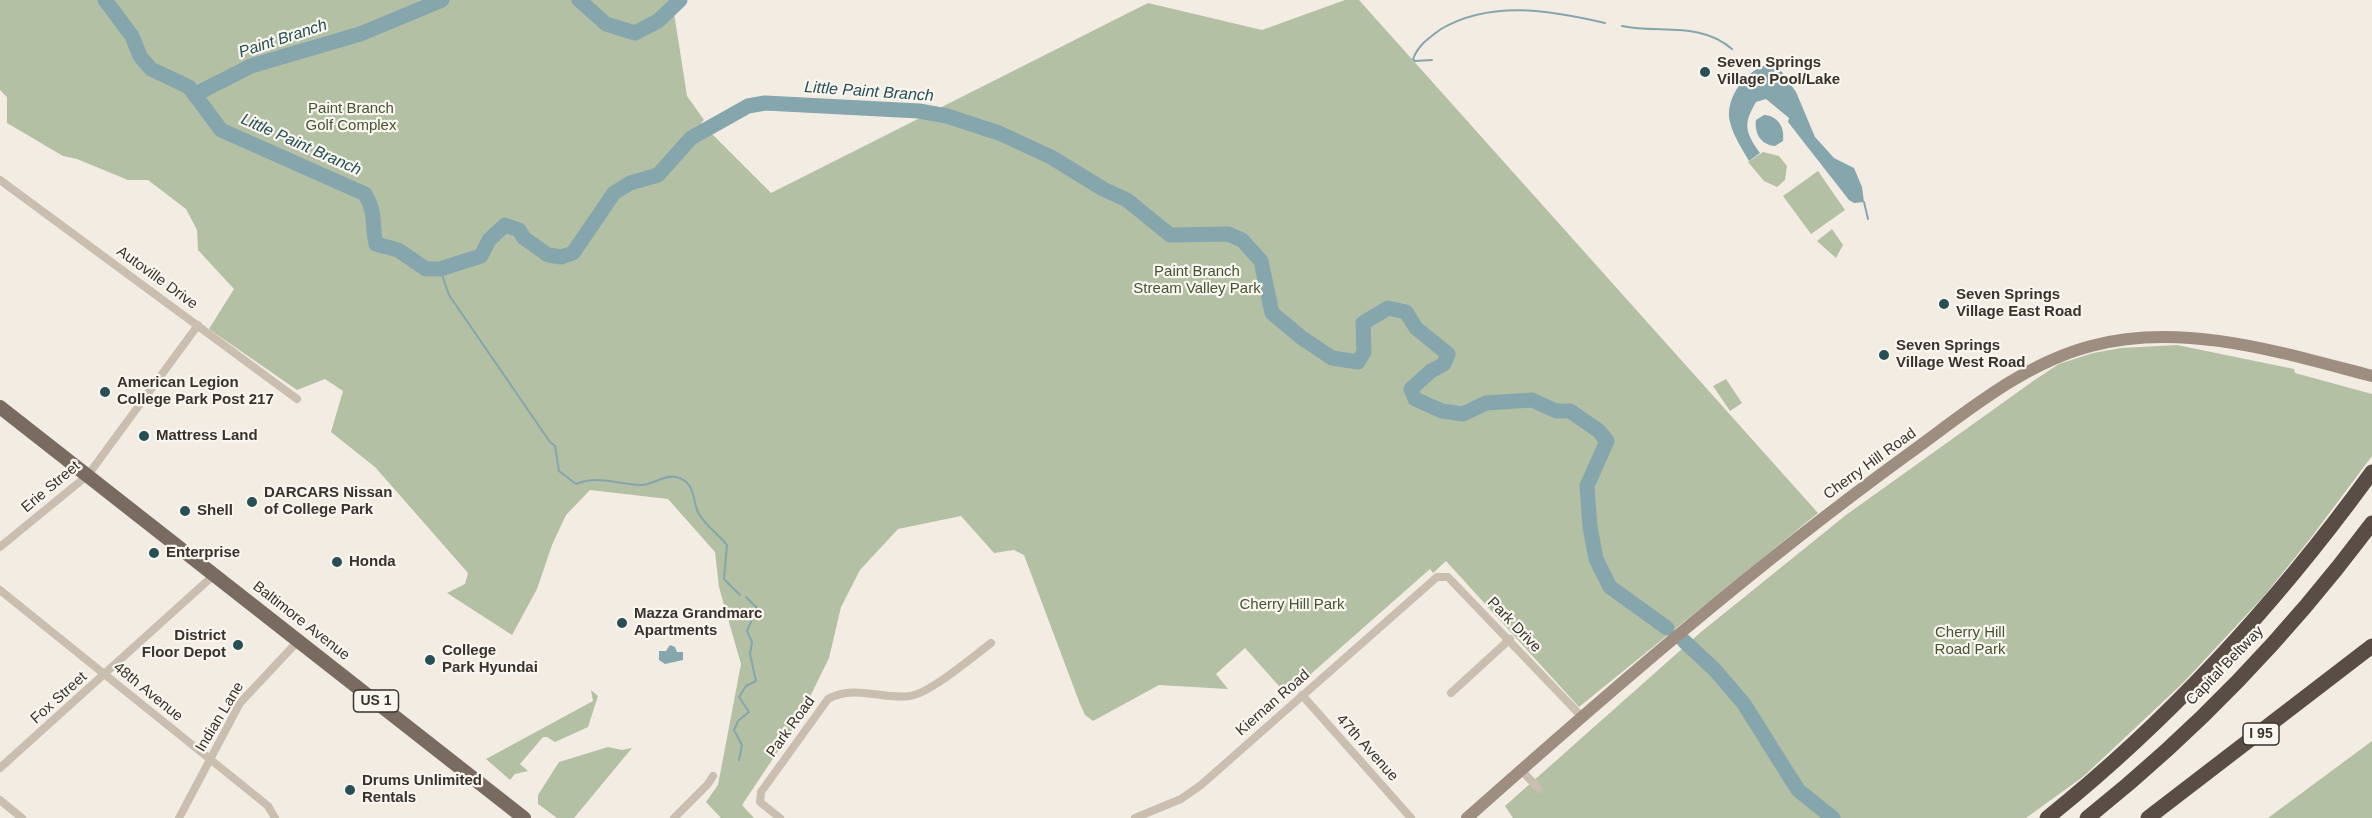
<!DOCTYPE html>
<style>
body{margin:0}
canvas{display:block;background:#f2ece3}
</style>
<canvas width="2372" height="818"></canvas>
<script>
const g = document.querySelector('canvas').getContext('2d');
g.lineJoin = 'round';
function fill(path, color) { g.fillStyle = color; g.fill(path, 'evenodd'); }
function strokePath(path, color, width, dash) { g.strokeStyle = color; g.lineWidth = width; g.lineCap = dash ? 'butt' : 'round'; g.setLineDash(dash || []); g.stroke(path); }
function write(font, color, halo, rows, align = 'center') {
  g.font = font + ' Helvetica,sans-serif'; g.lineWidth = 4.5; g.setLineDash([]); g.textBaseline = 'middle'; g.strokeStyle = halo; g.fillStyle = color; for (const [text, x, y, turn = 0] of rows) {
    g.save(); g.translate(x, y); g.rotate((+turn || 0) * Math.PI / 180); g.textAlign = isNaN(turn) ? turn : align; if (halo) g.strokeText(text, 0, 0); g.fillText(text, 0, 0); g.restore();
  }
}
fill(new Path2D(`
 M0,0h672l15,96 17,24 -3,3 70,70 377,-190 114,27 83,-30h14l459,513 -239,194 -133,-146 -13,12 -3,-4 -143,126 -42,-47 -29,26 12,15 -69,-4 -66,36 -8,-6 -5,-11 -56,-149 -10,-5 -20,3 -33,-37 -63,13 -38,41 -19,37 -12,51 -31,63 -56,84 12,13h-33l-15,-16 12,-17 23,-121 -22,-77 -4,-35 -47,-53 -78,-9 -24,25 -14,30 -15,44 -25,46 -65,-42 18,-9 3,-11 -93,-106 -44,-35 12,-41 -18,-12 -28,11 -88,-61 25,-40 -36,-39 -1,-20 -11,-21 -38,-29h-20l-51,-21 -14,-3 -56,-33v-26l-7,-7z
 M1763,152l16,4 8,10 -2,14 -8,7 -13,-6 -16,-19z
 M1818,171l27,39 -34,24 -28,-38z
 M1832,229l11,16 -7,13 -19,-17z
 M2177,345l117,24 1,4 77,21v62l-62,83 -46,57 -80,86 -100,94 -58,42h-513l-8,-12 196,-174 145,-117 190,-136 23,-15 34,-11 28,-5z
 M1726,379l16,24 -12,8 -17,-25z
 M591,690l7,6 -10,31 -33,15 -8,-5h-4l-23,27 8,7 -13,3 -5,6 -24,-21 107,-58z
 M2372,741v77h-104z
 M608,747l14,3 10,-2 -58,70h-17l-19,-14v-9l21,-33z`), '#b4c0a4');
fill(new Path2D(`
 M1770,64l12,8 14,20 19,45 19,21 20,10 8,19 2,15 -10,1 -5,-3 -61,-78 1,-4 -23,-19 -10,3c-13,22 -11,30 4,51l-11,8c-7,-12 -16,-26 -19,-39 -6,-24 17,-54 40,-58z
 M1764,115c14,1 21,12 19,26l-8,5c-14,-1 -21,-13 -19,-26z
 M670,645l5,2 2,5h6v8l-18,4 -6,-4v-9h7z`), '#85a6ac');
strokePath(new Path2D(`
 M1622,26c37,8 78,-5 110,23
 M1432,60l-17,1 -2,-2c6,-15 16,-21 28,-30 50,-29 108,-19 164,-6
 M1864,202l4,17
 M440,269l9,26 101,147 5,4 4,25 17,13c21,-9 42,0 64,1 12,1 24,-11 36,-8 21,5 15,23 23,37 7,12 19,20 28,31l-3,34 16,16
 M739,760l3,-15 -8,-15 4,-9 11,-9 -10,-15 7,-11 10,-5 -6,-27 2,-12 -5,-11 10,-23 -11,-11`), '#85a6ac', 2);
strokePath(new Path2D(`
 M105,0l27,36 8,20 11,13 38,18 32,43 144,64c12,21 6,29 11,50l22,6 28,19h14l41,-13 8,-16 16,-15 14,5 5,8 24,17 13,2 12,-4 41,-60 16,-10 28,-8 33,-37 57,-32 17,-3 154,8 28,5 52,17 52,24 52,32 24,11 43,35 58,-1 14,6 19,21 11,52 30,25 30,20 26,4 6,-10 -1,-29 25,-15 18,4 10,16 32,26 -4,10 -13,7 -20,18 4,10 27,12 21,3 23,-11 46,-3 24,11h14l29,20 8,10 -20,45 3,41 6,32 14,28 57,41
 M579,0l27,24 29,9 23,-12 22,-21
 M196,94l55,-28 109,-32 82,-34
 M1684,641l31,29 29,34 54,86 35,28`), '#85a6ac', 15);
strokePath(new Path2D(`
 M0,180l297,219
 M0,547l88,-72 110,-150
 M0,590l257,207 11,9 7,12
 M1451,693l59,-54
 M1302,695l109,123
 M0,768l215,-194
 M1521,770l18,19
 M0,800l22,18
 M179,818l61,-115 59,-63
 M674,818l34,-34 5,-8
 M780,818l-20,-16 1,-10 67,-93c27,-15 54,1 82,-3 19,-2 64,-40 81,-53
 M1135,818l46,-19 20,-14 236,-208h11l135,141`), '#c9beb0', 8);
strokePath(new Path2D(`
 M1467,818c142,-126 286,-251 440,-363 57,-41 115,-91 184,-109 92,-25 192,7 281,30`), '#9d8e81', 12);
strokePath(new Path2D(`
 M0,407l524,411`), '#796b60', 14);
strokePath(new Path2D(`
 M2047,818c124,-99 232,-218 325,-346
 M2087,818c107,-85 203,-185 285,-295
 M2148,818l224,-172`), '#594d45', 15);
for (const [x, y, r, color] of [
 [1705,72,6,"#274f56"],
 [1944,304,6,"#274f56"],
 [1884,355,6,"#274f56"],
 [105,392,6,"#274f56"],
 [144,436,6,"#274f56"],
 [252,502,6,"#274f56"],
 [185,511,6,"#274f56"],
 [154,553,6,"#274f56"],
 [337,562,6,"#274f56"],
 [622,623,6,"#274f56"],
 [238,645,6,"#274f56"],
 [430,660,6,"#274f56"],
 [350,790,6,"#274f56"]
]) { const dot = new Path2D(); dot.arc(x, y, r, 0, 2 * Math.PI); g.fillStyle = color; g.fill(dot); strokePath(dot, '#f9f6ef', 2); }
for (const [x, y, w] of [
 [376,701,45],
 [2261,734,36]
]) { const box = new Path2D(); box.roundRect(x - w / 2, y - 11, w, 22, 4.5); g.fillStyle = '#f9f6ef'; g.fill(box); strokePath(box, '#39322d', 1.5); }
write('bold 14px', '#39322d', null, [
 ["US 1",376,701],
 ["I 95",2261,734]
]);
write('bold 15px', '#39322d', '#f9f6ef', [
 ["Seven Springs",1717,63],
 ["Village Pool/Lake",1717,80],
 ["Seven Springs",1956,295],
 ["Village East Road",1956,312],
 ["Seven Springs",1896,346],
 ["Village West Road",1896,363],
 ["American Legion",117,383],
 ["College Park Post 217",117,400],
 ["Mattress Land",156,436],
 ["DARCARS Nissan",264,493],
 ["of College Park",264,510],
 ["Shell",197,511],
 ["Enterprise",166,553],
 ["Honda",349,562],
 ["Mazza Grandmarc",634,614],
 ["Apartments",634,631],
 ["District",226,636,"right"],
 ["Floor Depot",226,653,"right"],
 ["College",442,651],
 ["Park Hyundai",442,668],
 ["Drums Unlimited",362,781],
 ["Rentals",362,798]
], 'left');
write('15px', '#455533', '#f9f6ef', [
 ["Paint Branch",351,109],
 ["Golf Complex",351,126],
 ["Paint Branch",1197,272],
 ["Stream Valley Park",1197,289],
 ["Cherry Hill Park",1292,605],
 ["Cherry Hill",1970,633],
 ["Road Park",1970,650]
]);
write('15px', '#39322d', '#f9f6ef', [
 ["Autoville Drive",157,278,36],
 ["Cherry Hill Road",1870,464,-36],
 ["Erie Street",51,487,-40],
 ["Baltimore Avenue",301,621,38],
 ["Park Drive",1514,625,46],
 ["Capital Beltway",2225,666,-46],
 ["48th Avenue",148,692,39],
 ["Fox Street",59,698,-42],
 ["Kiernan Road",1273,703,-41],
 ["Indian Lane",220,717,-59],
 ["Park Road",791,727,-54],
 ["47th Avenue",1367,748,48]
]);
write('italic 16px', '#274f56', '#f9f6ef', [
 ["Paint Branch",283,39,-18],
 ["Little Paint Branch",869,92,4],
 ["Little Paint Branch",301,145,24]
]);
</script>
